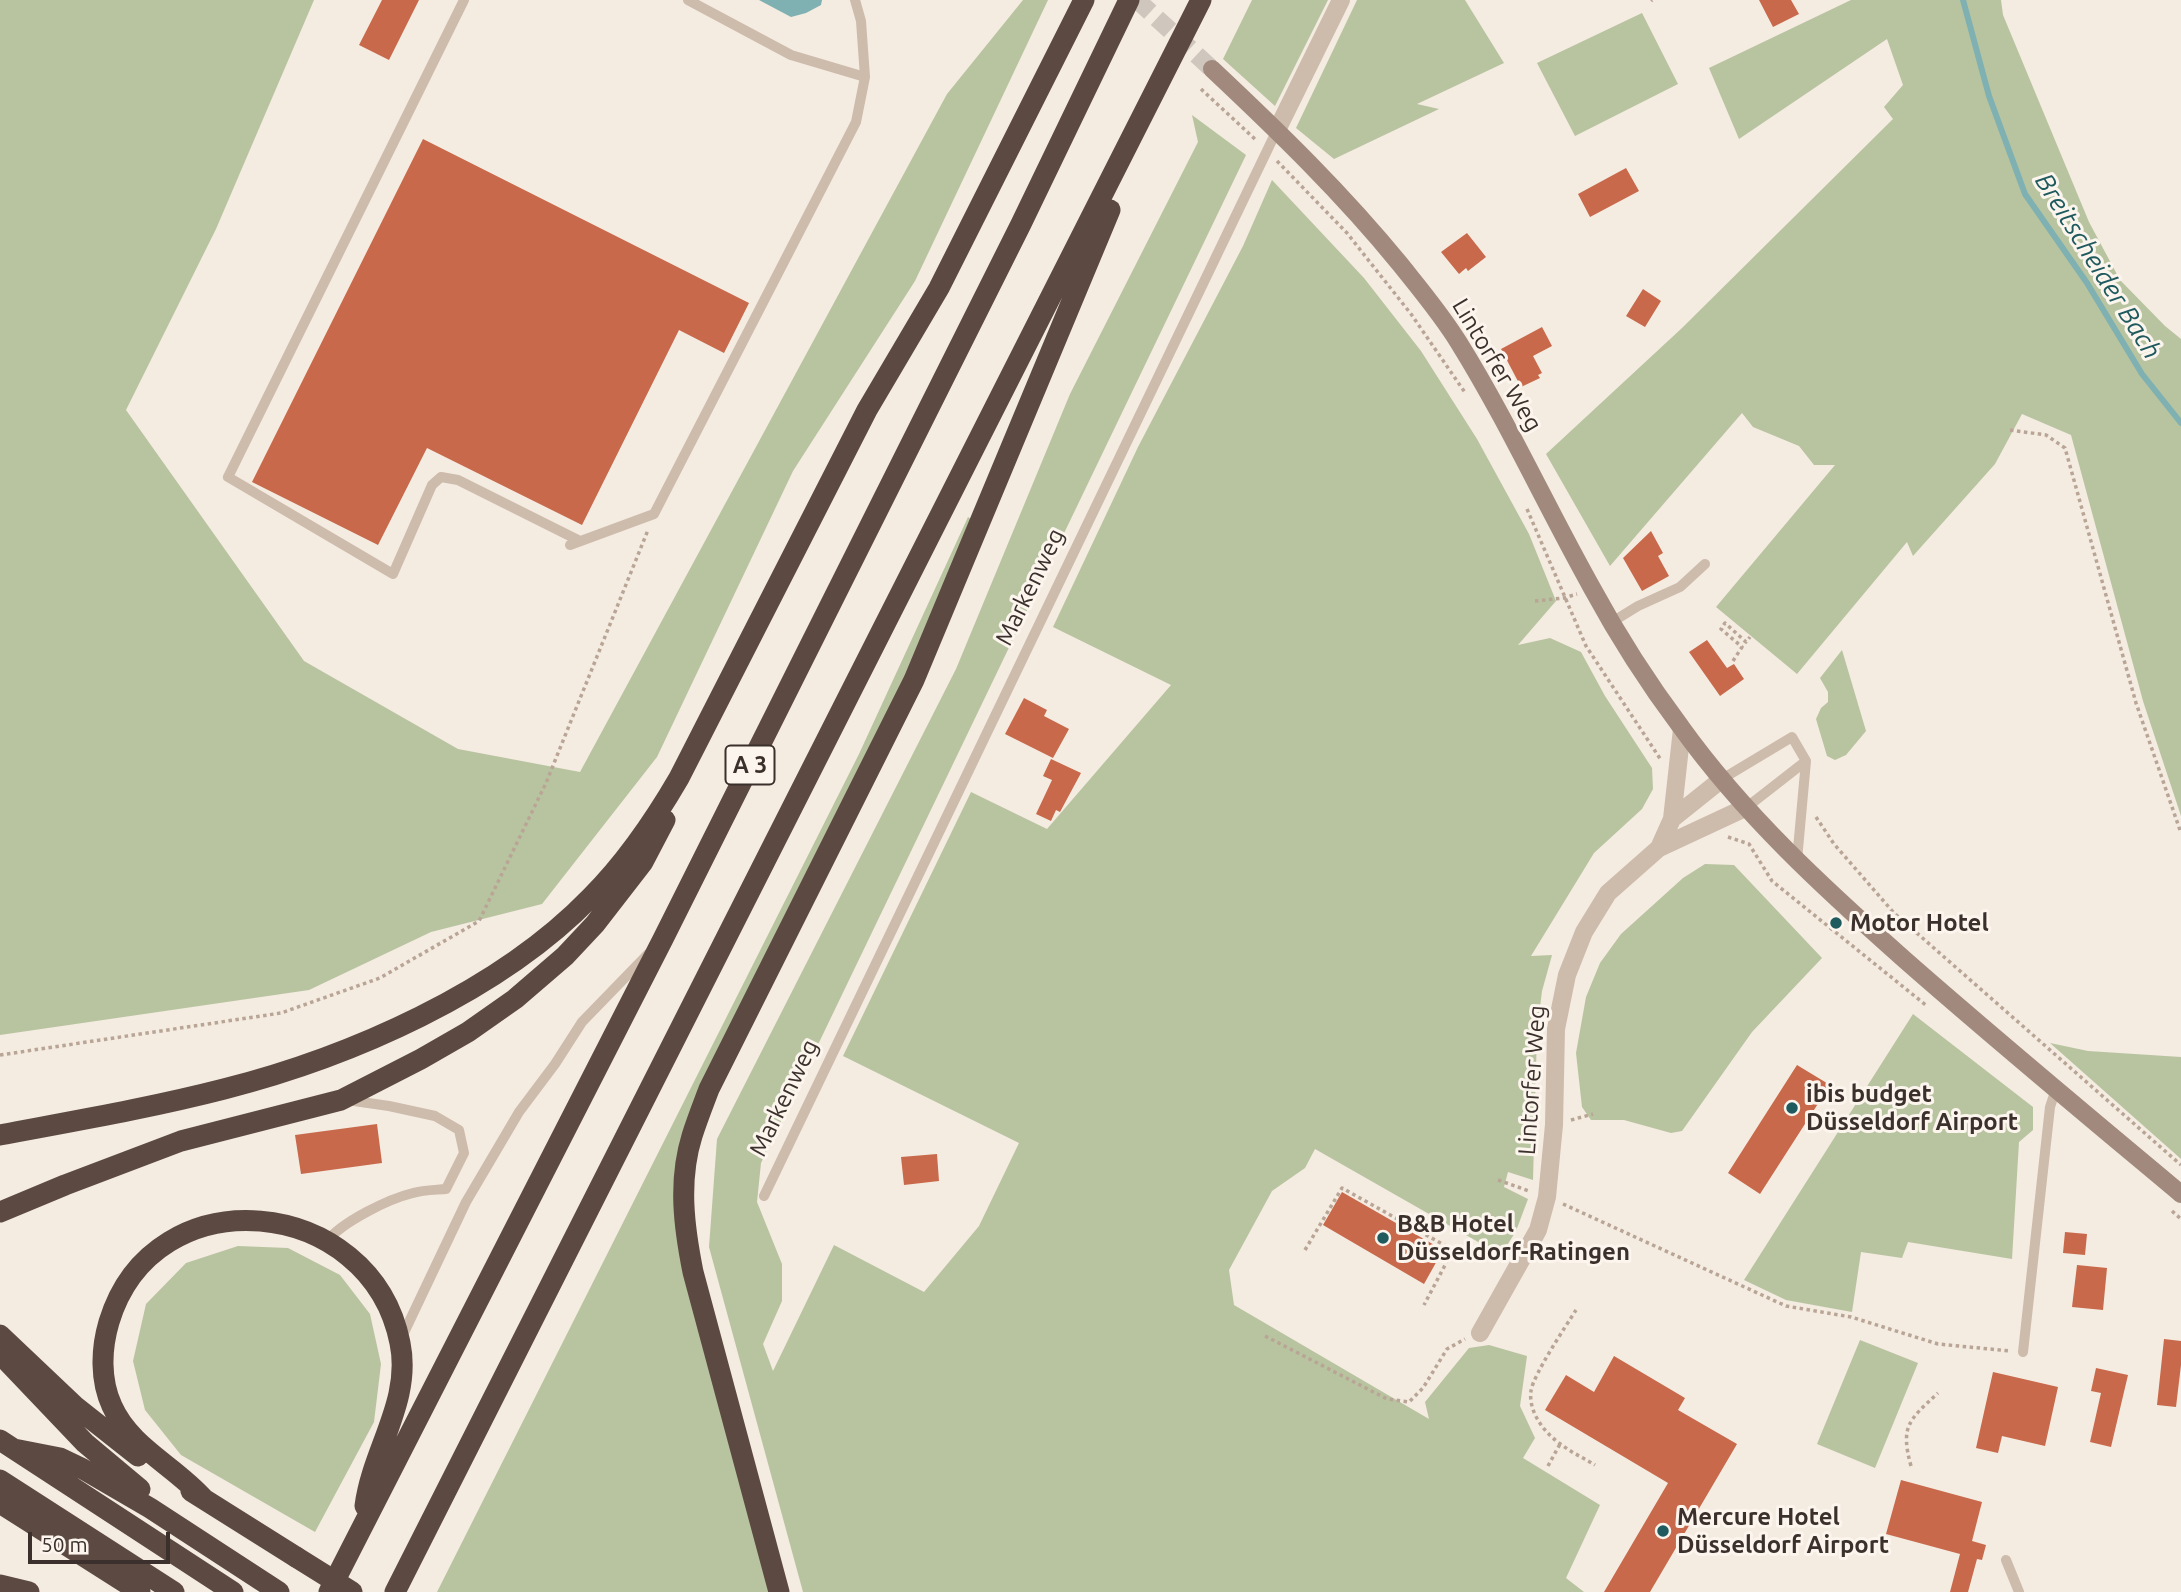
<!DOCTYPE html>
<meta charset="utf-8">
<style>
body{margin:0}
#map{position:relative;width:2181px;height:1592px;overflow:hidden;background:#f4ebe1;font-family:Ubuntu,sans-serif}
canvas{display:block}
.scale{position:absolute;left:28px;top:1532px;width:142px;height:32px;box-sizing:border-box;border:4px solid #3b302b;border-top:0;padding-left:9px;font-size:21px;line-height:24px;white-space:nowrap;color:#3b302b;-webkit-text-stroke:5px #fbf5ee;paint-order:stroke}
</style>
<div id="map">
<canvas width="2181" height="1592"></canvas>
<div class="scale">50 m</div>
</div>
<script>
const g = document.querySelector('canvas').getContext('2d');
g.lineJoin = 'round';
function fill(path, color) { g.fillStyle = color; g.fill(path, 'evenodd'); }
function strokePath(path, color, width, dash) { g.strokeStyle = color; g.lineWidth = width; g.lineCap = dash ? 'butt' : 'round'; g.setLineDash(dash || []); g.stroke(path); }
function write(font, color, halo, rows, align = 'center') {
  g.font = font + ' Ubuntu,sans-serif'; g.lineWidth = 6; g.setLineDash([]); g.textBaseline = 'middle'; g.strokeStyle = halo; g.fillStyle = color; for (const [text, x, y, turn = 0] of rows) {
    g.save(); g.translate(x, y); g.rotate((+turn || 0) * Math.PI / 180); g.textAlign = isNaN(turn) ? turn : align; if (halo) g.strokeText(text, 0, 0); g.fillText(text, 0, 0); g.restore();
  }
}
fill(new Path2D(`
 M0,0h314l-98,229 -90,181 178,251 154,88 122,23 367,-678 76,-94h25l-133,281 -122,190 -136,286 -115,147 -111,28 -122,58 -309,45z
 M1252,0h76l-53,106 -52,-47z
 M1357,0h108l39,63 -87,41 22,5 -105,50 -38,-31z
 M1851,0h150l2,15 86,207 31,58 45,46 16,13v477l-38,-115 -72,-266 -49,-21 -27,50 -82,92 -6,-14 -110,132 -81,-67 119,-142h-21l-15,-19 -46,-19 -11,-14 -132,153 -64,-112 136,-126 211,-209 -9,-12 19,-22 -16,-46 -148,100 -30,-71z
 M1642,13l36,71 -103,52 -38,-73z
 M1192,115l54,40 -485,1008 -4,39 25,62v37l-19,43 10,27 61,-126 90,47 55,-66 40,-83 -176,-87 128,-264 76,37 124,-144 -118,-58 85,-180 105,-201 29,-66 92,98 57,73 56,88 52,95 27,67 -38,44 32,-7 31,14 24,44 47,72 1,21 -11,20 -48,44 -63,103 21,-1 -10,36 -5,41 -4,148 -25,-8 -4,15 24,12 -12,32 -15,24 -186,-106 -10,19 -33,23 -43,79 5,35 195,114 -4,-17 44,-54 20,-3 38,11 -7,50 15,32 -12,20 77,47 -34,73 18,14h-781l-94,-345 8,-108 239,-470 114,-275 128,-252z
 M968,517l6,4 -75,175 -221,472 96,424h-337l422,-838z
 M1842,650l24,81 -20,24 -11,5 -8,-4 -11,-37 5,-11 7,-6v-10l-8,-14z
 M1705,864l29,1 88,93 -70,74 -70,99 -11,2 -47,-13h-33l-9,-13 -6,-54 10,-56 14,-34 21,-29 62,-56z
 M1913,1014l120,93v23l-14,12 -7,117 -104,-17 -6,16 -41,-6 -9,60 -66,-12 -42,-20z
 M2050,1043l38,8 93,6v102z
 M238,1246l50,2 52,27 30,39 11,50 -7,58 -59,110 -134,-77 -36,-45 -12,-49 13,-57 40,-41z
 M1860,1340l58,23 -43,105 -58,-24z`), '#b8c4a0');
fill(new Path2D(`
 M759,0h63l-1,5 -15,8 -15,4z`), '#7fb0b2');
strokePath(new Path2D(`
 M1963,0l26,96 36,98 62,89 55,91 39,49`), '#7fb0b2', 6);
fill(new Path2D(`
 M382,0h37l-30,60 -30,-15z
 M1759,0h32l8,14 -26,13z
 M423,139l326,164 -25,50 -45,-23 -97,195 -155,-77 -49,97 -126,-63z
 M1626,168l13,23 -49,26 -12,-23z
 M1467,233l19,24 -18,14 -2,-3 -7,6 -18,-22z
 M1643,289l18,12 -16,26 -19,-11z
 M1542,327l10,19 -19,10 9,17 -4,2 2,3 -19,9 -20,-38z
 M1651,531l12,22 -5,3 11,20 -27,15 -19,-33z
 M1707,640l20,28 7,-4 10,15 -24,17 -31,-44z
 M1024,698l23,12 -3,6 25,13 -16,29 -48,-24z
 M1051,759l30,14 -21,39 -4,-2 -5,11 -15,-7 16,-34 -9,-4z
 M1797,1065l33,20 -70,109 -32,-21z
 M377,1124l5,39 -81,11 -6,-39z
 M937,1154l2,27 -35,4 -3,-28z
 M1342,1192l101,58 -19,34 -101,-59z
 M2065,1232l22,2 -2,21 -22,-2z
 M2077,1265l30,3 -4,42 -31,-3z
 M2164,1339l17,2v24l-5,42 -19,-2z
 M1614,1356l71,42 -7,12 59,34 -87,148h-46l64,-109 -123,-73 21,-35 28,17z
 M2096,1368l32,7 -17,72 -21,-5 11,-49 -10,-2z
 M1993,1372l65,15 -13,59 -43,-10 -4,17 -22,-5z
 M1901,1480l81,22 -10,39 14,4 -4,15 -5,-1 -9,33h-18l10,-38 -74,-20z`), '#c8694b');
strokePath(new Path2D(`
 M1137,0l75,69`), '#cfc6bd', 18, [18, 9]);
strokePath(new Path2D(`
 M1651,1l1,-1
 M1201,89l56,52
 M1277,161l70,72 64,81 55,80
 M2010,430l36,5 19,13 71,255 45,130
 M1527,509l59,137 75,114
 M1535,601l29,-3 13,-4
 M1733,661l9,-14 -21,-18 4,-6 21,19 4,-5
 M1816,817l18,27 60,69 287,252
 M1728,837l21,7 23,37 155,125
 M0,1055l281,-42 99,-35 99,-57 67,-138 102,-253
 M1571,1120l22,-6
 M1498,1180l31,11
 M1563,1204l223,102 65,11 87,27 72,7
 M2172,1211l9,8
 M1305,1250l37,-62 111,62 -29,55
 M1576,1310c-10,16 -43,65 -45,81 -3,21 14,43 31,54 10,8 22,13 33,20
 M1265,1336l122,63 22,3 14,-14 24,-39 18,-10
 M1548,1466l12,-22
 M1911,1466c-11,-40 -2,-46 27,-73`), '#b9a596', 3.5, [3.5, 3.5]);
strokePath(new Path2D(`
 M464,0l-236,477 165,97 39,-89 9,-8 17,3 122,61
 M688,0l103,55 74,22 -4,-56 -6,-21
 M570,545l84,-31 202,-392 9,-45
 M1612,622l26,-16 42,-19 25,-23
 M1722,779l70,-42 14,24 -9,99
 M1747,807l59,-46
 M764,1196l513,-1066
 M326,1242c16,-20 62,-43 87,-49 10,-3 22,-3 33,-4l18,-36 -5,-23 -24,-14 -46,-10 -42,-6
 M400,1341l66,-139 53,-90 36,-48 27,-42 66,-68
 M2023,1352l27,-245 6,-18
 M2006,1560l13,32`), '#cdbbac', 10);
strokePath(new Path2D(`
 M1277,130l64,-130
 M1672,819l10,-90
 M1659,848l13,-29 50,-40
 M1480,1333l58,-103 9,-33 7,-72 2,-96 11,-54 17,-43 24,-39 51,-45 88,-41`), '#cdbbac', 18);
strokePath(new Path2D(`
 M1212,69c67,63 130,124 188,195 20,25 42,51 59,79 49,79 87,163 133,245 26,48 56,95 89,139 63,88 144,162 224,233 91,80 184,157 276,234`), '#a18a7d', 18);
strokePath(new Path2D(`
 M0,1135c74,-14 150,-27 224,-46 126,-32 275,-97 367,-192 35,-35 63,-76 88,-119l188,-368 72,-122 145,-288
 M0,1212l65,-27 116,-44 160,-41 80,-41 47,-27 47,-33 50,-43 30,-32 48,-62 22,-42
 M0,1335l76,72 62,49
 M5,1359l80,84 55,46
 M0,1440l233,152
 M14,1449l46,9 23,11 67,39 129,84
 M0,1480l174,112
 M191,1491l105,66
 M204,1499c-29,-33 -74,-52 -92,-93 -12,-26 -11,-57 -3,-84 45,-149 262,-127 291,21 12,58 -28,107 -35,163
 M0,1503l140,89
 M0,1585l29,7
 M329,1592l334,-653 358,-715 108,-224
 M395,1592l806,-1592
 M779,1592l-86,-320c-9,-45 -15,-91 -1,-136 5,-16 11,-31 17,-47l205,-409 196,-470`), '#5c4a42', 21);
strokePath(new Path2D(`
 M296,1557l56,35`), '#5c4a42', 21);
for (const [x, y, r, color] of [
 [1836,923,7,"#1f5a5e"],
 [1792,1108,7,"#1f5a5e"],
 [1383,1238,7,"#1f5a5e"],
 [1663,1531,7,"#1f5a5e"]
]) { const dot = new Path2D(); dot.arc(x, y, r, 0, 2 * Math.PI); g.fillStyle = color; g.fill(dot); strokePath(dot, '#fbf5ee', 2.5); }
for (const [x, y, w] of [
 [750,765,49]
]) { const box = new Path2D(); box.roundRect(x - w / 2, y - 19.5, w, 39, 5); g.fillStyle = '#fbf5ee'; g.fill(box); strokePath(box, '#3b302b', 2); }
write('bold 23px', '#3b302b', null, [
 ["A 3",750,765]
]);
write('24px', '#3b302b', '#fbf5ee', [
 ["Lintorfer Weg",1497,365,59],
 ["Markenweg",1030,587,-64],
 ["Lintorfer Weg",1532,1080,-86],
 ["Markenweg",784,1098,-64]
]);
write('bold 24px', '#3b302b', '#fbf5ee', [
 ["Motor Hotel",1850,923],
 ["ibis budget",1806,1094],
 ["Düsseldorf Airport",1806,1122],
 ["B&B Hotel",1397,1224],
 ["Düsseldorf-Ratingen",1397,1252],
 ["Mercure Hotel",1677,1517],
 ["Düsseldorf Airport",1677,1545]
], 'left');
write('italic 26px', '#1f5a5e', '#fbf5ee', [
 ["Breitscheider Bach",2098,266,58]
]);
</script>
